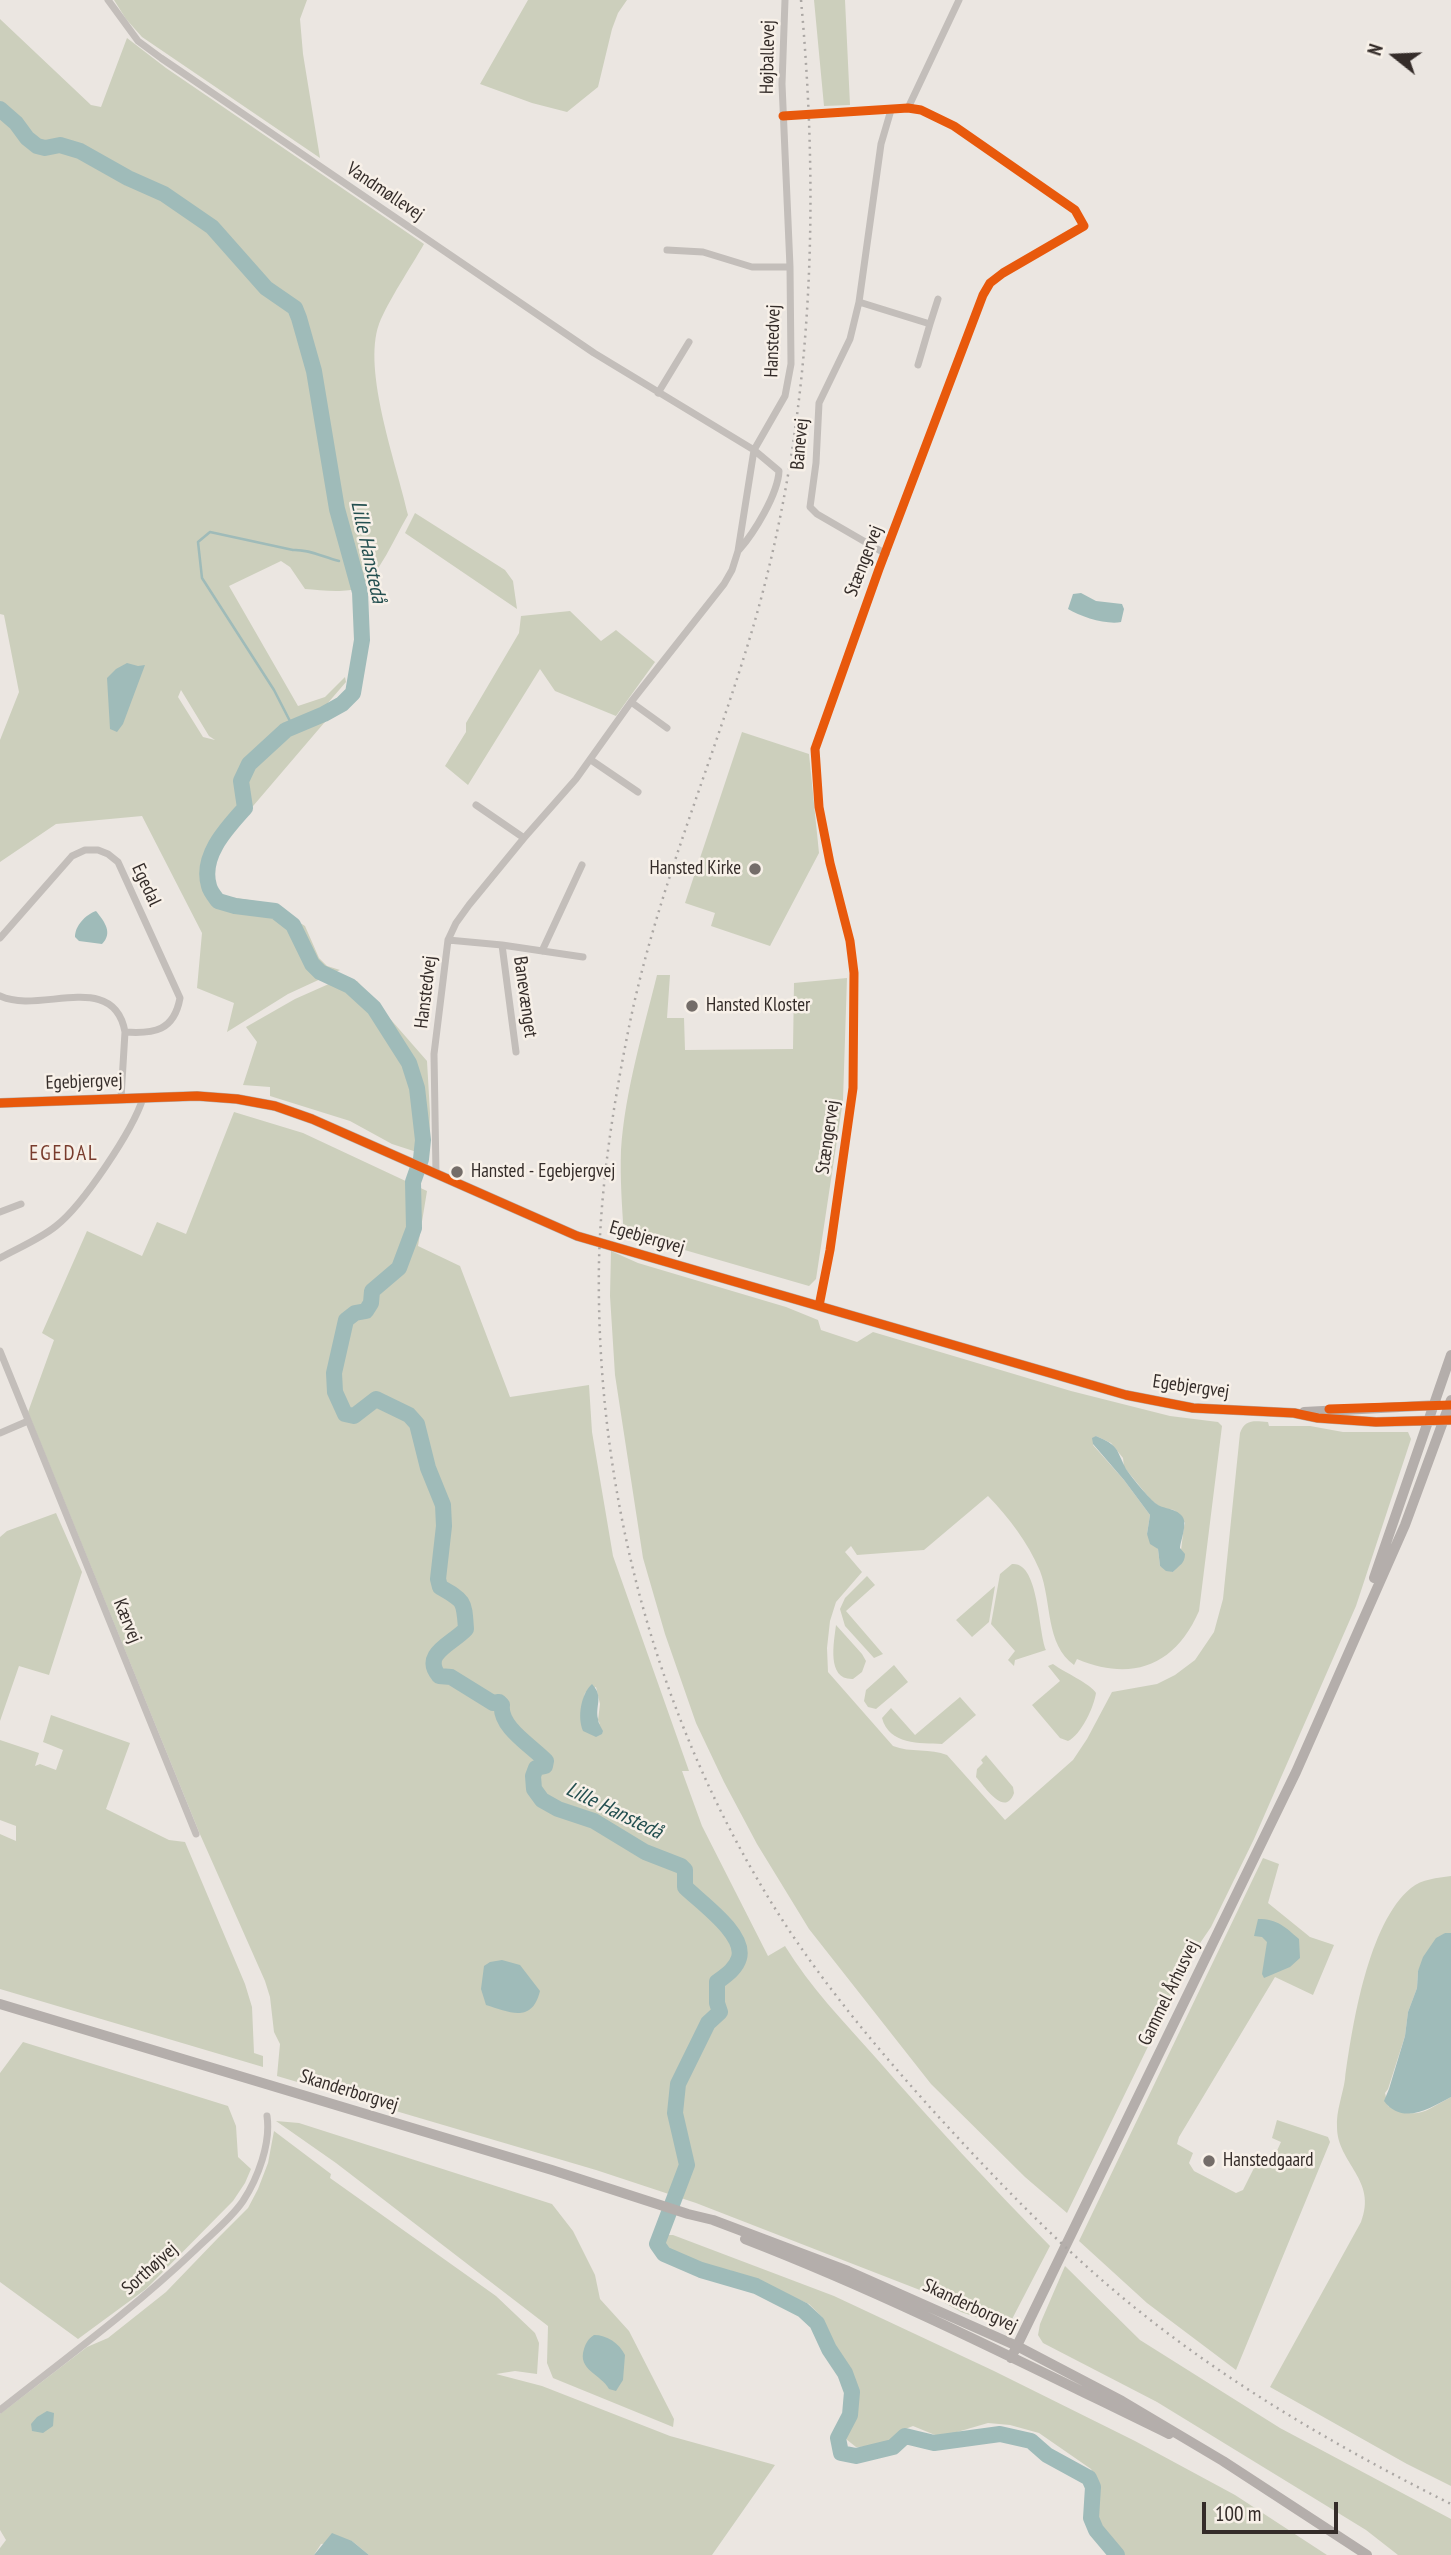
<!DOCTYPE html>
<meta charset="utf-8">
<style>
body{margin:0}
#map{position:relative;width:1451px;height:2555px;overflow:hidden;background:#ebe6e1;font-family:"PT Sans Narrow",sans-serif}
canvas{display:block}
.north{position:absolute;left:1360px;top:21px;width:70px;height:70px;-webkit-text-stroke:5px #f7f0e8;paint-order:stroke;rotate:288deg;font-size:19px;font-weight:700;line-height:28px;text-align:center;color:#342c29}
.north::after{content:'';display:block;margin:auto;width:24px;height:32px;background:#342c29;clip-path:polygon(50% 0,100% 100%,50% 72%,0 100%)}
.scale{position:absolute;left:1202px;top:2502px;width:136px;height:32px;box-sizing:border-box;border:4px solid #342c29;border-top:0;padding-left:9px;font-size:21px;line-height:24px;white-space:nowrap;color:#342c29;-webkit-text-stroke:5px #f7f0e8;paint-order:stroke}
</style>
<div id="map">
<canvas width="1451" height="2555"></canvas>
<div class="north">N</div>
<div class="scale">100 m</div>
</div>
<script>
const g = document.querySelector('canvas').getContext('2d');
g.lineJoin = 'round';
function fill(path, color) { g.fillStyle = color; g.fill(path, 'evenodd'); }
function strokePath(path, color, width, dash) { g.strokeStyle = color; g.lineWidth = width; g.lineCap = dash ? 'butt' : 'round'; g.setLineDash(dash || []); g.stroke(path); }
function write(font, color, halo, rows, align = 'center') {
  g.font = font + ' "PT Sans Narrow",sans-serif'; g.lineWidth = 5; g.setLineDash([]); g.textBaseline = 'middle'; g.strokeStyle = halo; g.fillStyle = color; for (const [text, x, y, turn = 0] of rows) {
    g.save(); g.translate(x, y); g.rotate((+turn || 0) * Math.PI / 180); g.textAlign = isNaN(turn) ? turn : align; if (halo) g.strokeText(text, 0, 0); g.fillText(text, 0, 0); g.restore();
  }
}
fill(new Path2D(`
 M114,0h193l-7,19 3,35 17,104 -178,-121 -16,-18z
 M528,0h99l-9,13 -6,16 -14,58 -31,25 -35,-9 -52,-19z
 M814,0h31l5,105 -26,1z
 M0,19l91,86 10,2 26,-69 39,30 258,176c-13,23 -36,57 -45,80 -17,47 18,141 29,191 -11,18 -30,63 -48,72 -15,7 -39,3 -55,2l-15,-22 -9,-6 -52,25 69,120 27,-9 20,-20 1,5 -19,22 7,10 -10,9 -94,110 -9,15 -5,15 -3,17 2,9 8,7 46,7 36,23 14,32 8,8 13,4 -52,24 -61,38 7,-29 -37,-15 5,-55 -60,-117 -86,8 -56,38v-122l19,-48 -15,-77 -4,-1zM181,690l28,46 6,4 -12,-3 -25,-40z
 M415,513l90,57 8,11 4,28 -112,-76z
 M570,611l31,30 15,-11 39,32 -39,54 -61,-25 -15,-22 -72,116 -23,-19 21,-34v-9l53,-90 2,-17z
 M742,732l67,22 10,99 -49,93 -59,-20 4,-13 -30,-10z
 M657,975h13l-3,43h17l1,32 108,-1 1,-66 53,-5 -4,122 -27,179 -7,7 -159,-46 -26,-4c-2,-29 -4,-58 -3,-86 4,-59 22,-118 36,-175z
 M357,981l70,80 3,52 -1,43 -37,-12 -42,-23 -80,-25v-9l-27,-2 14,-43 -11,-15 49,-28 36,-16z
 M234,1112l69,21 124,58 -9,55 42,20 50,131 79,-12 3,47 21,124 76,215h-7l20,55 66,130 17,-10c25,41 59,76 91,112 56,64 114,127 174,188l-40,77 -11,2 -38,-13 -36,-20 -229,-89 -100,-33 -319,-94 3,-32 -6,-12 -4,-35 -5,-16 -66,-149 -171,-420 26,-72 -12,-7 45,-102 55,25 15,-34 29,12zM596,1687l4,17 -2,16 2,4 -19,-14 4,-17z
 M611,1251l27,12 148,44 32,13 3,10 36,12 16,-10 198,59 99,25 48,6 4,4 -23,185c-24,55 -67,71 -122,48l-3,6c-29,-21 -22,-63 -34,-94 -13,-30 -30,-52 -52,-75l-64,54 -67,5 -6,-9 -6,6 17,20 -26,30 -6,19 -3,27 1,24 65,74c17,7 38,2 54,9l58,65 68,-60 14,-21 25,-47 45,-8 18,-9 20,-15 19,-28 9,-33 17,-166c5,-14 14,-12 28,-11l1,4h41l33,6h65l3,7 -55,167 -102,233 -43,88 -17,25 -18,37 -109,224 -42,-36 -94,-93 -122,-155 -52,-85 -33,-62 -28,-59 -31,-89 -22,-76 -28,-183 -5,-79zM1096,1436l15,7 12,15 1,9 27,33 10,8 13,2 11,13c-4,14 -2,38 -12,49l-13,-6 -2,-17 -11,-15 3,-19 -26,-35 -31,-35z
 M56,1513l26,59 -33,103 -30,-9 -19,55v-184l7,-6z
 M1012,1564c27,-3 26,67 34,86l-31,10 -1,6 -6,-6 7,-9 -24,-27 9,-50z
 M867,1576l8,9 -29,26 37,43 -9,4 -29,-32 -5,-17 5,-11z
 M995,1586l-6,36 -17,15 -16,-17z
 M836,1625l26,29 4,7 -4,11 -9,7c-27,1 -19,-37 -17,-54z
 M1053,1664c11,8 38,20 43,29 -2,14 -15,42 -28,48l-8,-3 -28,-33 28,-24 -12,-15z
 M894,1665l14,17 -32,27 -8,-2 -4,-6 2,-11z
 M960,1697l16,18 -34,29c-22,-1 -53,1 -60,-26l9,-10 24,27z
 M51,1715l79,28 -24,66 63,31 16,2 60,142 7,23 2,46 9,3v11l-263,-78v-155l16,7v-15l-16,-6v-80l39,13 -4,13 5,-2 16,6 7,-20 -20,-8z
 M986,1755l27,32 1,6c-9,25 -29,-6 -38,-16l1,-8 6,-6 -2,-3z
 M1263,1858l16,6 -11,39 42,34 24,8 -21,50 -38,-18 -96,160 -2,7 16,9 -4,10 5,8 42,22 7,-3 11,-22 10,-2 5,2 12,-26 -9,-4 5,-18 51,17 2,5 -94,228 -89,-67 -68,-62z
 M1451,1876v57h-6l-27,38 -1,17 -9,24 -3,24 -17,53 -3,4 3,13c31,14 35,6 63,-9v389l-44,-22 -137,-77 91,-165c17,-42 -24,-59 -24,-95 -1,-16 6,-33 8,-48 7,-52 23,-156 66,-191 11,-9 26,-10 40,-12z
 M23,2042l205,64 8,20 2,31 13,12 -6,14 -12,18 -87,88 -68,50 -78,-57v-209z
 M276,2121l23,2 253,81 21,27 22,44 5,24 29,32 45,88 -1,8 -120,-49 -6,-15 1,-37 -212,-163z
 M274,2131l57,43 -1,4 166,118 39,37 4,10 -2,31 -22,-3 -19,3 46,12 128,50 105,29 -63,90h-343l-17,-14 -31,3 -7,11h-314v-7l6,-8 -6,-10v-116l87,-67 21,-9 58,-46 52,-54 30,-30 10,-19 10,-26z
 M665,2235h8l161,61 160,75 141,70 100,54 92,60h-202l-21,-21 -8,-22 2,-30 -7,-13 -52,-36 -29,-8 -22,-2 -48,14 -27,-11 -13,5 -13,15 -31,1 -10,-8 8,-36 -1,-23 -19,-31 -12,-32 -13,-13 -80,-34c-20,-3 -53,-9 -66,-24z
 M1065,2266l75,74 140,88 171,91v36h-53l-32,-25 -209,-128 -114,-59 -5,-8 2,-11z`), '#cccfbc');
fill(new Path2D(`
 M1081,593l15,8 26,3 2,5 -3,13c-14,3 -40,-5 -53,-13l5,-15z
 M127,663l11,3 7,-1 -22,59 -6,8 -7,-3 -3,-51 9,-9z
 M96,911c9,11 17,22 6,33l-23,-3 -4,-4c0,-11 10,-22 21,-26z
 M1096,1436c22,10 19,10 29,31 1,4 24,31 28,34 8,9 22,6 29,15 6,7 -1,23 -2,32l5,6c0,10 -6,11 -12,18l-7,-1 -6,-5 -2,-17 -8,-5 -3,-10 3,-19 -26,-35 -31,-36 -1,-6z
 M592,1684c12,13 3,21 6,35 0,4 3,8 5,12l-1,3 -6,3 -13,-6c-6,-14 -2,-37 9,-47z
 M1258,1919c20,0 27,8 41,20l1,19 -10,9 -26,11 -2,-4 5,-32 -5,-5 -8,-1z
 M1445,1933h6v164c-21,11 -48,29 -67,4l5,-12 16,-53 3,-24 9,-24 1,-17 5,-14 13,-19z
 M502,1960l18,5 20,26c-8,33 -31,21 -54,14l-5,-16 3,-23 6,-4z
 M594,2335c13,0 25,8 31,20l-2,25 -7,11 -7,-2c-8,-15 -32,-19 -25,-40 2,-6 4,-10 10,-14z
 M47,2411l7,2 -1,13 -10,7 -11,-2 -1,-7 6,-7z
 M332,2533l20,8 17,14h-55z`), '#9fbbb9');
strokePath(new Path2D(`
 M293,727l-19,-37 -72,-112 -4,-36 12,-10 83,18c15,-1 30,7 46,11`), '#9fbbb9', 2.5);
strokePath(new Path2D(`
 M0,109l16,14 11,15 10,8 8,2 15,-3 20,6 48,27 36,16 48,33 54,61 29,20 4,10 15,53 23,138 23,83 2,48 -9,53 -11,11 -18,10 -38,16 -37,34 -8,17 4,27c-18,20 -45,48 -36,78 1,5 6,11 9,15l17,5 40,5 18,14 19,39 8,8 30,14 24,22 35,55 8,25 6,52 -2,19 -8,23 1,46 -15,40 -27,23 -1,12 -5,8 -11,2 -9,7 -12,53 1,19 10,22 9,2 22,-17 33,16 8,9 11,44 15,37 1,21 -6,53 2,8c25,14 24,14 26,42 -14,15 -45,25 -27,47l12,1 42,26 6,-1 3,3c-3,22 30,41 44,56l-1,5 -9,2 -3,8 1,13 8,11 16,9 36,12 51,31 36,14 4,4v17c15,15 61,47 54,71 -3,11 -14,18 -22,24v21l3,9 -12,11 -30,61 -3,29 12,52 -30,79 7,10 37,16 55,16 47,24 14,13 12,26 16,24 7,19 -2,23 -12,23 3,15 15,3 37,-9 12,-11 29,7 66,-9 31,7 16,14 42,23 4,9 -2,31 5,12 21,25`), '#9fbbb9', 16);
strokePath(new Path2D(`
 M108,0l30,41 23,17 433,295 160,97 25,21c-1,23 -25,62 -40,79
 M908,108l51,-108
 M667,250l36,2 49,15h38
 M859,302l71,22 8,-25
 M918,365l12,-41
 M658,393l31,-51
 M886,554l-69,-40 -7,-7 6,-44 3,-60 31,-64 9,-37 22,-158 10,-34
 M631,702l36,26
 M591,760l47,32
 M476,805l48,33
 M0,938l72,-82 13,-6h13l10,4 10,8 62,136c-6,33 -26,36 -55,34
 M448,940l54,5 81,12
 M502,945l14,107
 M542,951l40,-86
 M0,996c39,19 114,-27 125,36l-4,66
 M436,1174l-2,-120 14,-114 8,-17 13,-18 55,-67 52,-59 55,-77 93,-118 8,-14 6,-19 16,-101 31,-54 6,-32 -1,-97 -8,-183 3,-84
 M0,1212l21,-8
 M0,1258c18,-10 40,-19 56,-32 27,-21 77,-96 87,-128
 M819,1306l11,-56 23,-162 1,-115 -4,-32 -20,-78 -11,-56 -4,-58 64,-180 104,-274 7,-12 13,-10 81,-47 -9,-16 -121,-84 -33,-16 -13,-2 -74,5
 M0,1351l196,483
 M0,1433l28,-12
 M0,2410c66,-52 133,-101 194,-159 16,-16 36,-31 49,-50 15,-23 28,-58 24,-85`), '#c3beba', 7);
strokePath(new Path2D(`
 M0,1103l197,-7 40,3 38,7 37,13 265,117 549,159 67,13 101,5 24,5 58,4 75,-2
 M1304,1412l134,-7
 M1374,1578l77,-223
 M0,2004l552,166 136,44 25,6 135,51 169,75 105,55 101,60 144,94
 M745,2239c145,56 284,127 424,195
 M1011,2358l285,-586 109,-247 46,-125`), '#b4aeab', 10);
strokePath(new Path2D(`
 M801,0c19,208 12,415 -45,617 -40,139 -100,273 -128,415 -15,75 -27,152 -29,229 -4,233 58,464 184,660 45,69 98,132 153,193 65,71 132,141 208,201 95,75 199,135 307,189`), '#aba7a4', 2.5, [2, 5]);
strokePath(new Path2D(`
 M797,115l37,-2`), '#c3beba', 7);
strokePath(new Path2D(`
 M783,116l125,-8 13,2 33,16 121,84 9,16 -81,47 -13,10 -7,12 -104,274 -64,180 4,58 11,56 20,78 4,32 -1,115 -23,162 -11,56
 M0,1103l197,-7 40,3 38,7 37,13 265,117 549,159 67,13 101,5 24,5 58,4 75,-2
 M1329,1409l122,-4`), '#e8590c', 9);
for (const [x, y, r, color] of [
 [755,869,7,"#746d69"],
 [692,1006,7,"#746d69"],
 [457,1172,7,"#746d69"],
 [1209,2161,7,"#746d69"]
]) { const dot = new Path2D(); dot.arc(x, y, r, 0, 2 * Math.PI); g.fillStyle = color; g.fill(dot); strokePath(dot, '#f7f0e8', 2.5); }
write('19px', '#342c29', '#f7f0e8', [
 ["Højballevej",768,57,-89],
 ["Vandmøllevej",385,192,34],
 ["Hanstedvej",773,341,-88],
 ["Banevej",800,444,-85],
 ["Stængervej",864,561,-69],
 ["Egedal",146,885,65],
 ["Hanstedvej",426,992,-83],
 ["Banevænget",525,997,82],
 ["Egebjergvej",84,1082,-2],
 ["Stængervej",828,1137,-82],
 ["Egebjergvej",647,1238,16],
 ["Egebjergvej",1191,1387,8],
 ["Kærvej",127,1621,68],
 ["Gammel Århusvej",1169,1993,-64],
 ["Skanderborgvej",349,2091,17],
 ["Sorthøjvej",150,2269,-42],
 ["Skanderborgvej",970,2306,25]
]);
write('19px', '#342c29', '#f7f0e8', [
 ["Hansted Kirke",741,869,"right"],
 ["Hansted Kloster",706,1006],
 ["Hansted - Egebjergvej",471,1172],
 ["Hanstedgaard",1223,2161]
], 'left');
write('italic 21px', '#234f50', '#f7f0e8', [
 ["Lille Hanstedå",368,552,78],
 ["Lille Hanstedå",614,1811,26]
]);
g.letterSpacing = '2px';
write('21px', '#783b2c', '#f7f0e8', [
 ["EGEDAL",64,1154]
]);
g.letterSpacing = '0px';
</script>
